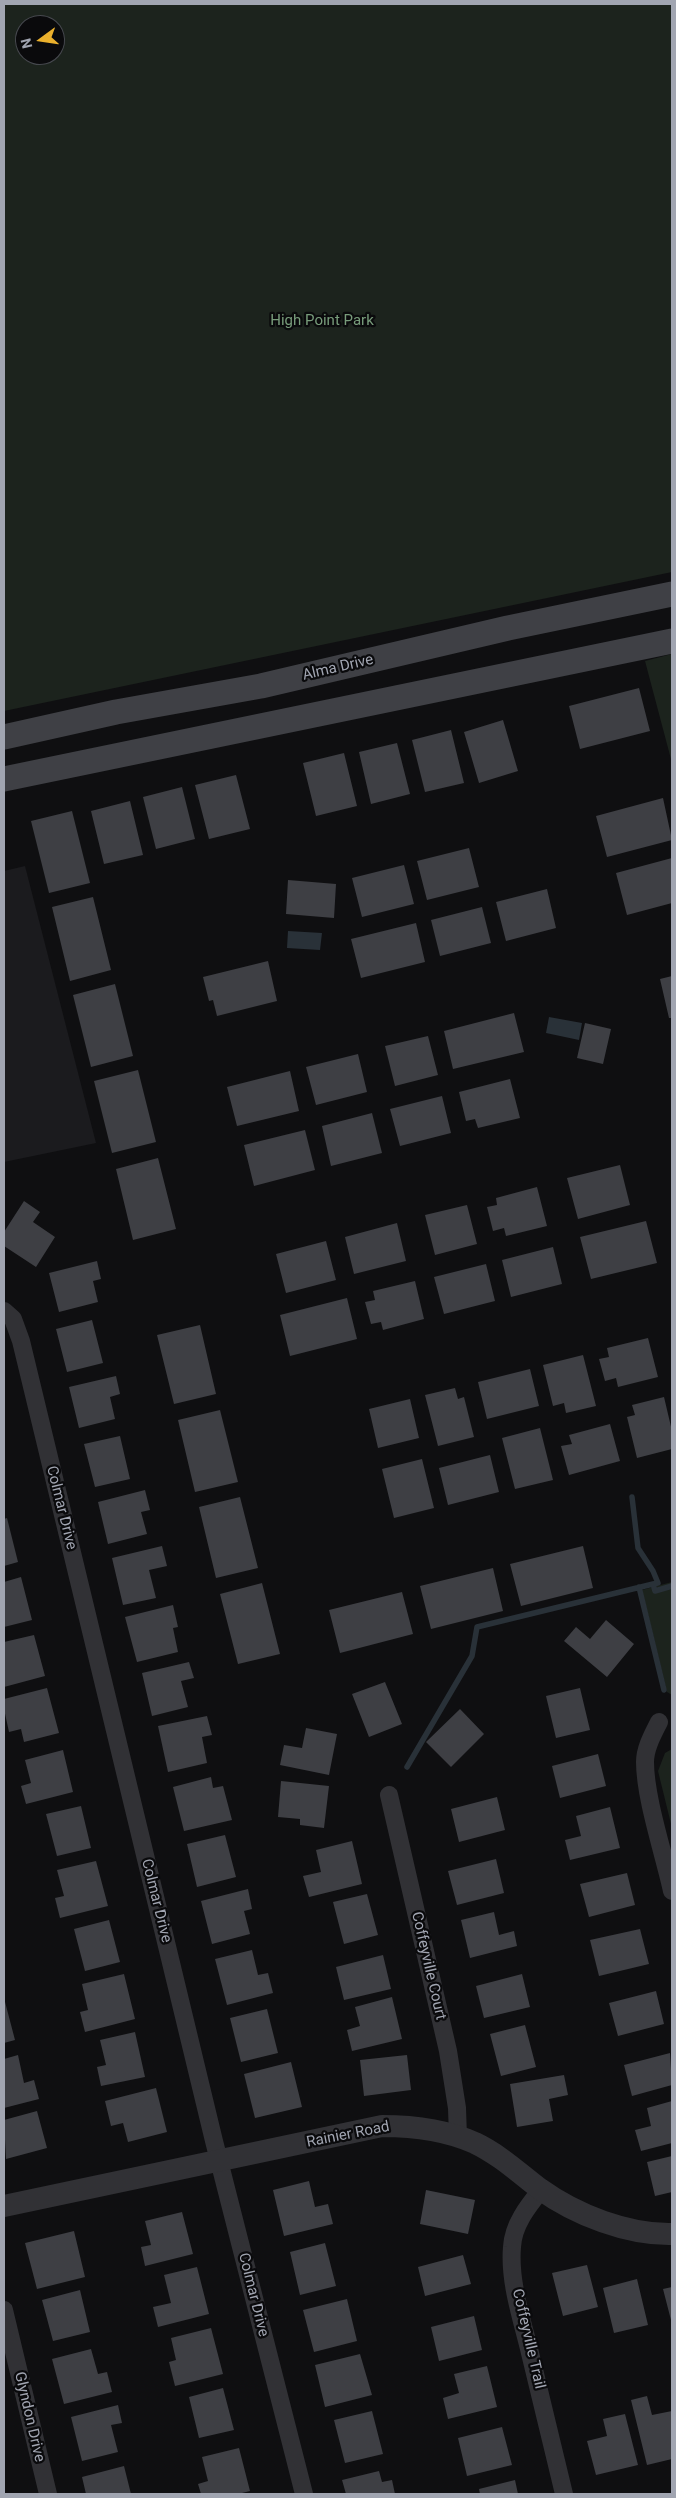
<!DOCTYPE html>
<style>
body{margin:0}
#map{position:relative;width:676px;height:2498px;overflow:hidden;background:#0f0f11;font-family:Roboto,sans-serif}
canvas{display:block}
.frame{position:absolute;inset:0;border:5px solid #a1a5b1;pointer-events:none}
.north{position:absolute;left:15px;top:15px;width:50px;height:50px;box-sizing:border-box;background:#0a0a0c;border:1px solid #46484e;border-radius:50%;rotate:256deg;font-size:14px;font-weight:700;line-height:20px;text-align:center;color:#a1a5b1}
.north::after{content:'';display:block;margin:auto;width:18px;height:22px;background:#ebb12d;clip-path:polygon(50% 0,100% 100%,50% 72%,0 100%)}
</style>
<div id="map">
<canvas width="676" height="2498"></canvas>
<div class="frame"></div>
<div class="north">N</div>
</div>
<script>
const g = document.querySelector('canvas').getContext('2d');
g.lineJoin = 'round';
function fill(path, color) { g.fillStyle = color; g.fill(path, 'evenodd'); }
function strokePath(path, color, width, dash) { g.strokeStyle = color; g.lineWidth = width; g.lineCap = dash ? 'butt' : 'round'; g.setLineDash(dash || []); g.stroke(path); }
function write(font, color, halo, rows, align = 'center') {
  g.font = font + ' Roboto,sans-serif'; g.lineWidth = 4.5; g.setLineDash([]); g.textBaseline = 'middle'; g.strokeStyle = halo; g.fillStyle = color; for (const [text, x, y, turn = 0] of rows) {
    g.save(); g.translate(x, y); g.rotate((+turn || 0) * Math.PI / 180); g.textAlign = isNaN(turn) ? turn : align; if (halo) g.strokeText(text, 0, 0); g.fillText(text, 0, 0); g.restore();
  }
}
fill(new Path2D(`
 M25,866l71,277 -92,19v-291z`), '#1b1b1e');
fill(new Path2D(`
 M4,4h668v568l-668,139zM25,25h30v30h-30z
 M672,654v109l-27,-102z
 M672,1582v113l-5,-3 -25,-102z
 M672,1749v79l-14,-57 7,-18z`), '#1c231d');
fill(new Path2D(`
 M288,931l34,2 -2,17 -33,-2z
 M549,1017l33,6 -3,17 -33,-7z`), '#293138');
strokePath(new Path2D(`
 M632,1497l6,51 15,23 5,12 -5,1
 M639,1587l25,103
 M407,1767l65,-111 5,-29 176,-43 2,7 17,-5`), '#293138', 5.5);
fill(new Path2D(`
 M639,688l11,43 -70,18 -11,-43z
 M503,720l15,51 -39,12 -15,-51z
 M451,730l13,53 -39,9 -13,-52z
 M397,743l13,51 -39,10 -12,-52z
 M344,753l13,53 -41,10 -13,-53z
 M236,775l14,54 -41,10 -14,-54z
 M182,787l13,52 -39,10 -13,-52z
 M663,798l9,42 -65,17 -11,-41z
 M130,801l13,54 -39,9 -13,-53z
 M72,811l18,72 -41,10 -18,-72z
 M469,848l10,39 -52,13 -10,-39z
 M672,858v45l-45,12 -11,-42z
 M404,865l10,39 -52,13 -10,-39z
 M288,880l48,4 -2,34 -48,-4z
 M547,889l9,39 -50,13 -10,-39z
 M93,897l18,73 -41,11 -18,-74z
 M482,907l9,36 -51,13 -9,-36z
 M416,923l9,39 -64,16 -10,-39z
 M268,961l9,40 -60,15 -4,-16 -4,1 -6,-24z
 M672,976v42h-3l-9,-39z
 M115,984l18,72 -42,11 -18,-72z
 M514,1013l10,39 -71,17 -9,-38z
 M585,1023l26,6 -8,35 -26,-6z
 M428,1036l10,39 -43,11 -10,-40z
 M358,1054l9,38 -51,13 -10,-38z
 M138,1070l18,72 -44,11 -18,-72z
 M290,1071l9,40 -62,15 -10,-39z
 M510,1079l10,39 -42,10 -3,-9 -9,2 -7,-29z
 M442,1096l9,37 -51,13 -10,-37z
 M372,1113l10,40 -51,13 -9,-40z
 M305,1130l10,40 -61,16 -10,-41z
 M158,1158l18,71 -43,11 -17,-71z
 M620,1165l10,40 -52,14 -11,-41z
 M537,1187l10,39 -41,10 -2,-8 -11,3 -6,-24 10,-2 -1,-7z
 M24,1201l16,11 -7,10 22,15 -19,30 -32,-21v-14z
 M467,1205l10,39 -42,11 -10,-40z
 M646,1221l11,42 -66,16 -11,-42z
 M397,1223l9,38 -52,13 -9,-37z
 M326,1241l10,39 -50,13 -10,-39z
 M553,1247l9,37 -51,13 -9,-37z
 M97,1261l4,18 -8,2 5,21 -39,10 -10,-39z
 M486,1264l9,37 -51,13 -10,-37z
 M415,1281l9,38 -41,11 -2,-8 -10,2 -6,-22 10,-2 -2,-9z
 M347,1298l10,41 -67,17 -10,-41z
 M92,1320l11,43 -36,9 -11,-43z
 M200,1325l16,69 -42,10 -17,-69z
 M648,1338l10,39 -40,10 -2,-9 -11,3 -6,-22 10,-2 -2,-9z
 M583,1355l13,51 -30,7 -2,-10 -11,3 -10,-41z
 M530,1369l9,37 -52,13 -9,-37z
 M116,1376l4,18 -10,3 5,22 -36,9 -10,-41z
 M455,1388l3,11 6,-2 10,40 -36,9 -13,-51z
 M664,1397l8,34v18l-35,9 -10,-41 8,-2 -3,-10z
 M410,1399l9,39 -41,10 -9,-39z
 M220,1410l18,72 -43,10 -17,-72z
 M610,1424l10,37 -51,14 -8,-29 11,-2 -3,-9z
 M540,1428l13,52 -38,9 -13,-51z
 M120,1436l10,43 -35,8 -11,-43z
 M490,1455l9,37 -51,13 -9,-37z
 M422,1459l12,49 -40,10 -12,-49z
 M145,1490l5,20 -9,2 6,22 -39,10 -10,-42z
 M240,1497l18,71 -42,10 -17,-71z
 M7,1518l11,44 -14,4v-47z
 M162,1546l5,20 -18,4 7,28 -33,7 -11,-47z
 M583,1546l10,42 -72,18 -11,-42z
 M493,1568l10,43 -72,18 -11,-43z
 M21,1577l11,43 -28,7v-45z
 M262,1583l18,71 -42,10 -18,-70z
 M402,1592l11,42 -73,19 -11,-43z
 M173,1605l5,22 -5,1 5,24 -41,10 -12,-45z
 M606,1620l28,24 -27,33 -43,-36 12,-14 14,12z
 M34,1635l11,41 -41,11v-45z
 M189,1662l5,16 -13,3 7,26 -36,9 -10,-43z
 M385,1682l17,42 -33,13 -17,-43z
 M47,1688l12,45 -35,9 -3,-13 -12,3 -5,-23v-10z
 M580,1688l10,42 -34,8 -10,-42z
 M460,1709l24,25 -33,33 -25,-25z
 M207,1716l5,19 -10,2 5,26 -39,9 -10,-46z
 M306,1728l31,6 -8,41 -49,-10 4,-20 18,3z
 M63,1750l10,42 -47,12 -5,-18 10,-3 -6,-23z
 M598,1754l8,32 -46,12 -8,-32z
 M211,1777l2,11 10,-2 9,34 -48,11 -11,-44z
 M281,1781l48,5 -5,42 -24,-3v-6l-22,-2z
 M497,1797l8,33 -46,12 -8,-33z
 M81,1806l10,42 -34,8 -11,-42z
 M610,1807l10,41 -50,12 -5,-20 16,-4 -5,-20z
 M225,1835l11,42 -39,10 -10,-43z
 M352,1841l10,43 -53,13 -6,-21 18,-4 -5,-22z
 M496,1859l8,34 -47,12 -9,-34z
 M96,1861l12,45 -48,12 -5,-20 9,-2 -7,-26z
 M627,1873l8,32 -46,12 -9,-33z
 M248,1889l4,20 -8,2 6,23 -38,10 -11,-43z
 M367,1894l11,41 -34,9 -11,-42z
 M494,1912l5,23 15,-4 3,15 -47,12 -9,-38z
 M109,1920l11,42 -35,9 -11,-42z
 M640,1929l9,35 -50,12 -9,-36z
 M252,1950l6,25 10,-2 5,20 -46,12 -12,-46z
 M383,1955l8,34 -47,11 -8,-33z
 M124,1974l11,45 -50,13 -5,-20 8,-2 -6,-26z
 M522,1974l8,33 -46,11 -8,-32z
 M656,1991l8,33 -46,12 -9,-33z
 M392,1997l10,42 -50,12 -5,-21 13,-4 -5,-19z
 M4,1998l11,42 -11,3z
 M267,2009l11,44 -37,9 -11,-44z
 M525,2025l11,42 -35,9 -11,-42z
 M135,2032l10,45 -44,9 -4,-19 9,-2 -6,-25z
 M670,2053l2,32 -40,11 -8,-31z
 M18,2055l6,28 10,-3 5,19 -35,9v-49z
 M407,2055l4,35 -47,6 -4,-36z
 M291,2062l11,45 -47,11 -11,-44z
 M564,2075l4,20 -19,4 4,22 -36,6 -7,-43z
 M156,2088l11,44 -39,10 -5,-19 -12,3 -6,-25z
 M672,2101v42l-31,8 -6,-21 16,-4 -4,-18z
 M37,2111l10,37 -41,11 -2,-39z
 M672,2156v36l-17,4 -8,-34z
 M309,2181l6,26 13,-3 5,20 -49,12 -11,-46z
 M426,2190l49,10 -7,34 -48,-10z
 M182,2212l11,42 -48,12 -4,-19 10,-2 -6,-24z
 M74,2231l11,46 -48,12 -12,-46z
 M325,2243l11,43 -36,9 -10,-43z
 M463,2255l8,29 -46,12 -7,-29z
 M587,2265l11,42 -35,9 -11,-43z
 M197,2267l12,47 -51,13 -5,-20 18,-4 -7,-28z
 M637,2279l11,46 -34,8 -11,-45z
 M672,2287v37l-9,-35z
 M80,2290l10,42 -37,9 -11,-41z
 M347,2299l10,42 -43,11 -11,-42z
 M474,2316l8,34 -43,11 -8,-34z
 M211,2328l12,46 -48,12 -6,-24 7,-2 -5,-22z
 M91,2349l7,25 9,-2 5,20 -48,12 -12,-45z
 M360,2354l12,41 -47,12 -10,-42z
 M487,2366l10,41 -49,12 -5,-21 16,-5 -5,-19z
 M223,2388l11,42 -35,8 -10,-41z
 M647,2396l5,19 20,-4v48l-25,6 -16,-65z
 M118,2405l4,18 -11,2 7,27 -36,9 -11,-44z
 M372,2411l11,43 -38,9 -11,-43z
 M625,2414l13,51 -42,10 -9,-34 20,-5 -4,-17z
 M502,2427l10,38 -45,11 -9,-38z
 M239,2448l11,43 -12,3h-37l-3,-10 10,-3 -6,-24z
 M124,2466l7,28h-45l-4,-17z
 M379,2471l3,11 10,-2 3,14h-49l-4,-14z
 M515,2480l3,14h-38l-1,-5z`), '#3e3f44');
strokePath(new Path2D(`
 M4,1311l9,8 8,22 193,800 90,353
 M659,1722c-6,12 -14,26 -14,40 0,36 19,92 27,129
 M389,1795l59,256 9,57 1,29
 M541,2190c-13,16 -28,35 -29,57 -3,35 10,72 18,106 11,47 23,94 34,141
 M4,2310l44,184`), '#313135', 18);
strokePath(new Path2D(`
 M4,2206l378,-80c31,0 64,4 93,17 25,12 44,30 65,46 36,26 88,46 132,45`), '#313135', 22);
strokePath(new Path2D(`
 M4,737l112,-25 145,-26 247,-58 164,-34
 M4,779l668,-138`), '#3f4045', 25);
write('15px', '#789c7b', '#0a0a0c', [
 ["High Point Park",322,321]
]);
write('15px', '#a1a5b1', '#0a0a0c', [
 ["Alma Drive",338,668,-13],
 ["Colmar Drive",61,1508,76],
 ["Colmar Drive",156,1901,76],
 ["Coffeyville Court",428,1966,77],
 ["Rainier Road",348,2135,-11],
 ["Colmar Drive",253,2295,76],
 ["Coffeyville Trail",528,2339,77],
 ["Glyndon Drive",29,2417,77]
]);
</script>
